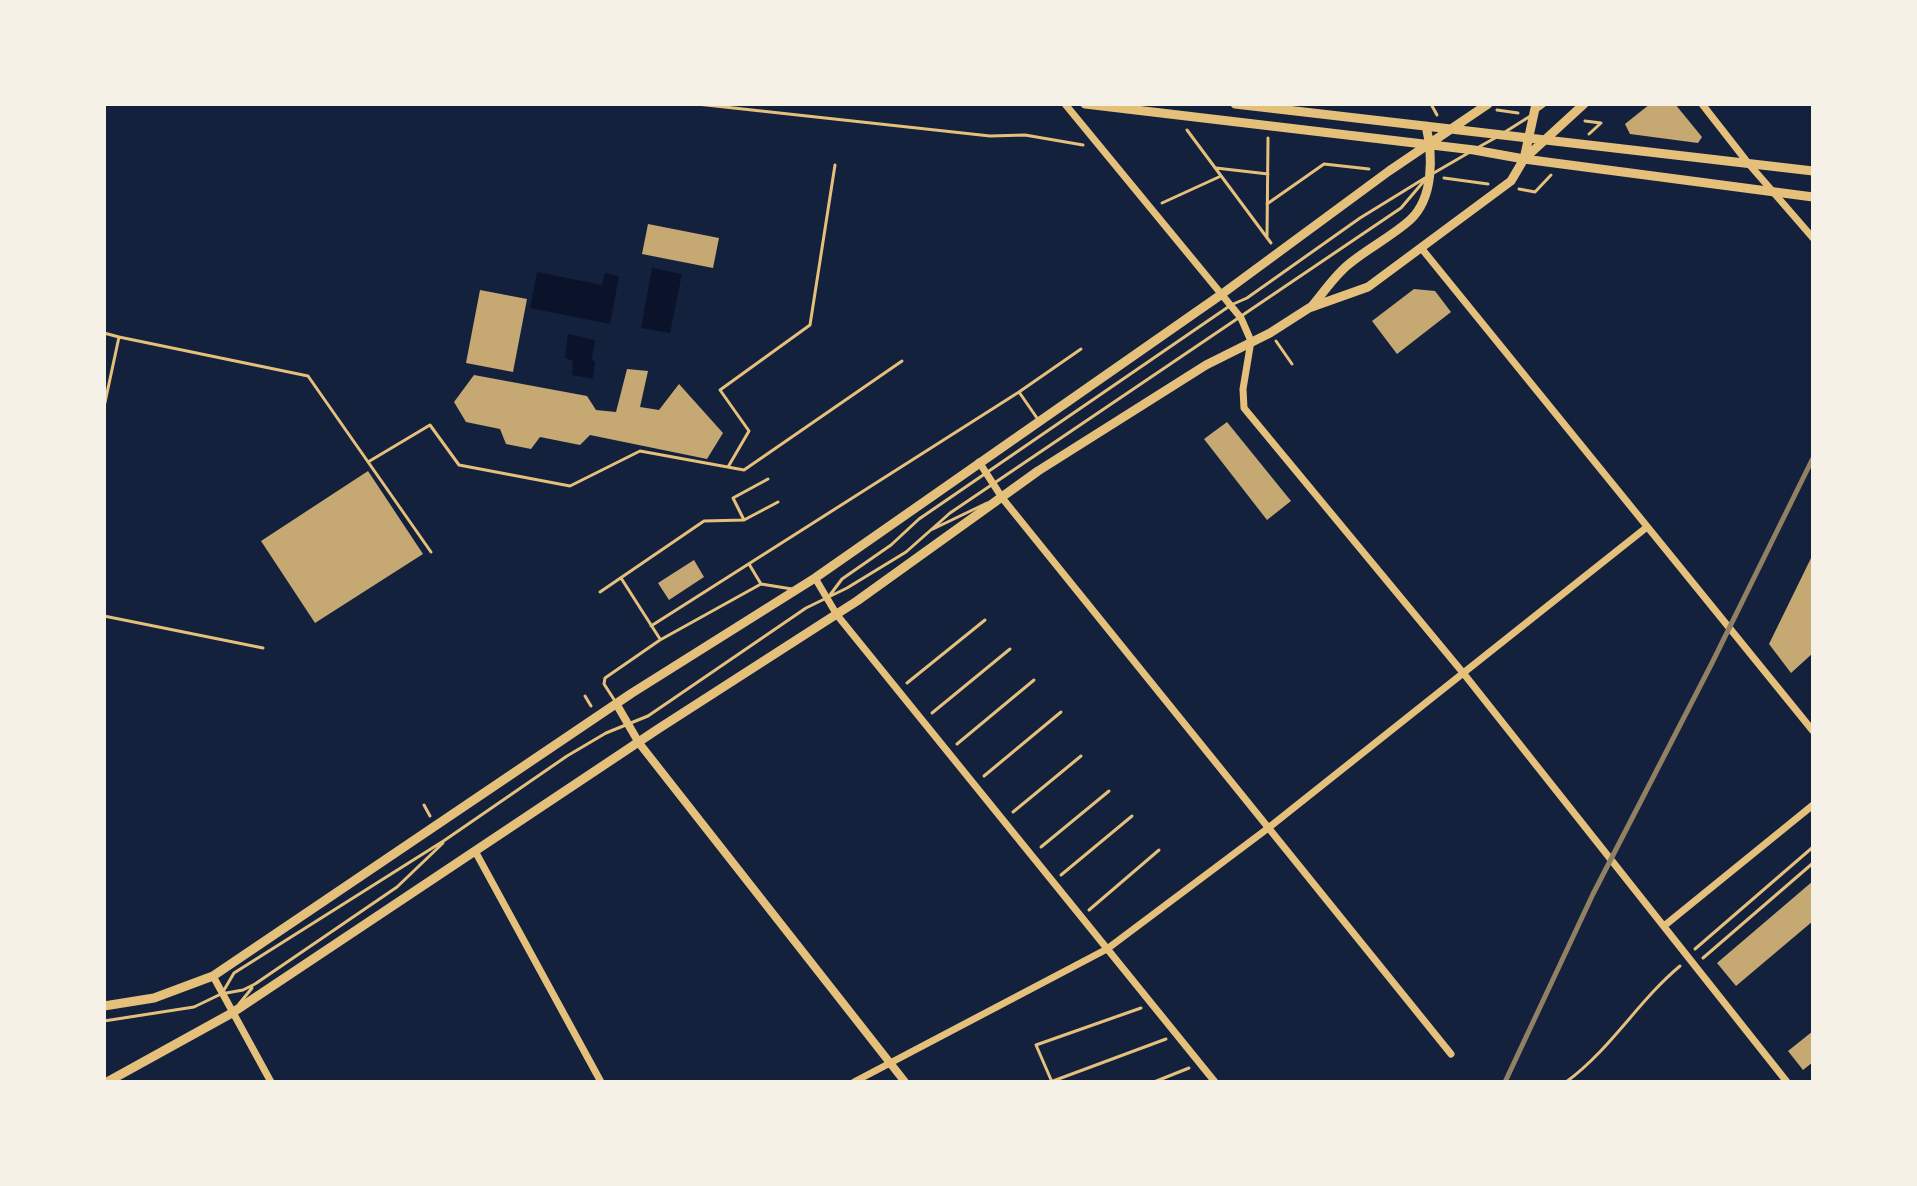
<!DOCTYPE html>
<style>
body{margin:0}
#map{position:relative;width:1917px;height:1186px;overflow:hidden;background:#14213d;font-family:Arial,sans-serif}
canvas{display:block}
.frame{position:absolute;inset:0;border:106px solid #f6f1e7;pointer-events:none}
</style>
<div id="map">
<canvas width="1917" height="1186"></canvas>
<div class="frame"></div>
</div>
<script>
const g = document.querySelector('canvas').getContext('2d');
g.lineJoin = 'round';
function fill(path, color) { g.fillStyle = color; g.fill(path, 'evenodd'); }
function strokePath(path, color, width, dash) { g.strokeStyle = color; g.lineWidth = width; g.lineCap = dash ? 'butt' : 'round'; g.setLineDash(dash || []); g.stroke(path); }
fill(new Path2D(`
 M652,268l30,6 -12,59 -29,-5z
 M537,272l65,13 3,-12 14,3 -9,48 -80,-16z
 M568,334l27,6 -3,19 3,4 -2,16 -21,-4 1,-14 -8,-3z`), '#0b132b');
fill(new Path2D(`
 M1650,104h25l27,33 -4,6 -68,-9 -5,-10z
 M648,224l71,14 -6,30 -71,-14z
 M1414,289l21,2 16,21 -54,42 -25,-33z
 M480,290l47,9 -14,73 -47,-9z
 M627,369l21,2 -8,36 19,3 20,-26 44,49 -16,26 -117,-24 -10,10 -40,-8 -9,12 -25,-5 -6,-15 -34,-7 -12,-20 20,-27 113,21 9,14 20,2z
 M1227,422l64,79 -24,19 -63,-81z
 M368,471l55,83 -108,69 -54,-82z
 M1813,554v99l-22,20 -22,-29z
 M694,560l10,17 -35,23 -11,-17z
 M1813,881v40l-77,65 -19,-23z
 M1813,1031v31l-10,8 -15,-19z`), '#c6a872');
strokePath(new Path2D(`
 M697,104l293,32 35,-1 58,10
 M1431,104l6,11
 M1497,110l21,3
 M1585,121l16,2 -12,11
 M1187,130l84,113
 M1216,168l52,6
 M1444,178l44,6
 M1519,189l16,3 16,-17
 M1162,203l59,-27
 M1267,204l57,-40 45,5
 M1267,238l1,-100
 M104,333l15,4 -15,70
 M119,337l189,39 123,176
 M1276,341l16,23
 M368,462l62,-37 29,40 111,21 70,-35 104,19 158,-109
 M728,467l21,-36 -29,-41 90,-65 25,-160
 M907,683l78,-63
 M585,696l6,10
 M932,713l78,-64
 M957,744l77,-64
 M984,776l77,-64
 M424,805l6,11
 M1013,812l68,-56
 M1041,847l68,-56
 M1061,875l71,-59
 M1089,910l70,-60
 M1695,949l118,-102
 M1703,958l110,-95
 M1053,1081l113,-42
 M1052,1082l-16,-37 105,-37
 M1154,1082l35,-14
 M1566,1082c45,-33 72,-81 114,-116`), '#e5c07b', 3);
strokePath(new Path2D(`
 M1538,110l8,-6
 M1505,132l27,-17
 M1477,148l18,-10
 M1432,174l38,-22
 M1019,392l18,26
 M744,520l-11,-22 35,-19
 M933,529l54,-26
 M749,564l12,20
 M621,578l39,61
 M600,592l104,-71 40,-1 34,-18
 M830,595l12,-16 49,-34 28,-26 312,-214 16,-7 113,-80 65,-40
 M104,616l159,32
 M651,626l368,-234 62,-43
 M615,701l-11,-17 1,-6 55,-38 101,-56 31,5
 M224,990l10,-17 211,-133 122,-84 39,-23 42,-17 158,-108 41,-20 59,-36 44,-39 451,-305 23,-27
 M239,1004l13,-16
 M104,1021l90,-14 27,-13 22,-4 12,-6 142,-97 46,-44`), '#e5c07b', 3);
strokePath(new Path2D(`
 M1065,104l176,214 10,23 -8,48 1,19 220,266 323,408
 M1702,104l46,59 65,75
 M1422,249l391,482
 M979,462l24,37 448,555
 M815,578l22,37 378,467
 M475,851l126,231
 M1664,926l149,-121
 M213,976l58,106
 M854,1082l253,-133 160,-120 380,-302`), '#e5c07b', 7);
strokePath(new Path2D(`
 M617,705l22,38 266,339`), '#e5c07b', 8);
strokePath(new Path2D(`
 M1085,104l389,46 50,9 289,38
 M1235,104l578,67
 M1524,159l12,-55
 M1312,306c12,-14 23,-31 37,-42 19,-16 42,-27 61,-44 24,-22 23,-65 16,-94
 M104,1006l50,-8 59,-22 419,-283 183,-115 407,-284 167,-123 99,-67
 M107,1082l125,-69 426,-284 199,-128 181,-130 168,-106 64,-32 39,-25 59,-21 143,-106 13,-22 60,-55`), '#e5c07b', 9);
strokePath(new Path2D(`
 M1505,1082l88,-188 119,-231 101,-205`), '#918062', 5);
</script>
